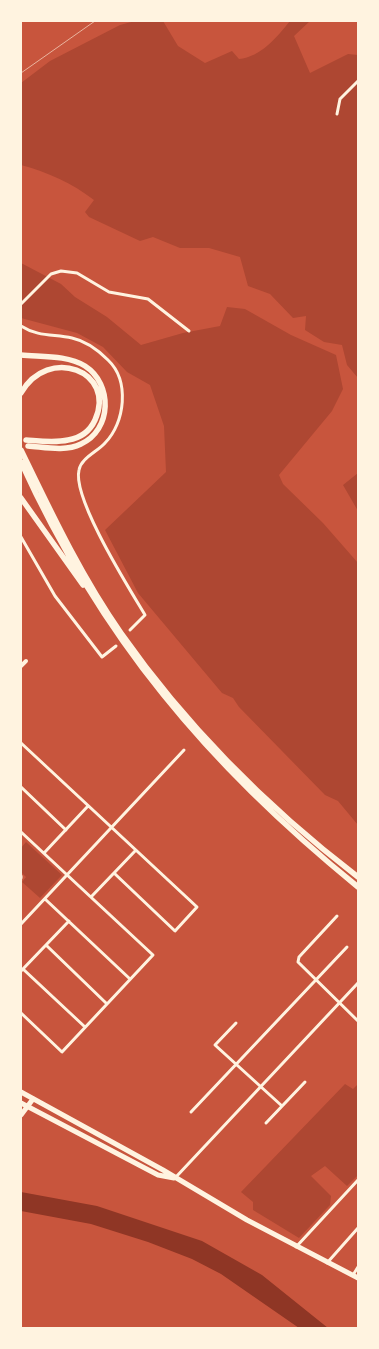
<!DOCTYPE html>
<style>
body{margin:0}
#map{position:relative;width:379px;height:1349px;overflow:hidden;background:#c8553d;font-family:"PT Serif",serif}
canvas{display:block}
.frame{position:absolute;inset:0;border:22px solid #fff3e0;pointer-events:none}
</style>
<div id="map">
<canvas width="379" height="1349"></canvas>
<div class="frame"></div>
</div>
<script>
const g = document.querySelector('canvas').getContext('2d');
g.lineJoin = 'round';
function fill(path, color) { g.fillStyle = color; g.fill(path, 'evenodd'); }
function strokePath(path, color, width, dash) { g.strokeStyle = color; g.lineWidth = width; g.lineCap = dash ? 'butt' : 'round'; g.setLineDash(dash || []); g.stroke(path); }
fill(new Path2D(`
 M135,21h28l15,25 27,17 27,-12 7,8c22,-2 38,-22 51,-38h20l-16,15 16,37 38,-19 10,1v323l-11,-13 -5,-20 -18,-3 -19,-12 1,-14 -13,2 -23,-24 -22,-8 -8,-29 -31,-9h-29l-27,-11 -13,4 -51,-24 -4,-5 9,-12c-22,-17 -47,-28 -73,-35v-82l29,-22 70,-36z
 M21,263l40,21 14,13 32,20 34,28 42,-12 37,-7 7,-19 18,2 46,26 45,20 7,34 -11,22 -53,64 4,9 40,39 35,40v262l-20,-24 -13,-6 -86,-88 -6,-9 -11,-5 -84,-100 -33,-63 61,-58 -2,-46 -14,-41 -23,-13 -24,-25 -26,-14 -56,-15z
 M358,473v38l-15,-26z
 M26,842l36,33 -22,23 -18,-16 4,-5 -5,-5v-24z
 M345,1084l8,5 5,-5v91l-11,11 -22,-20 -14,10 20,20 -1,9 -31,33 -46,-28v-8l-12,-10z`), '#ae4732');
fill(new Path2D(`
 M21,1192l76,14 105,35 60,34 66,53h-29l-78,-54 -29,-15 -44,-17 -57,-18 -70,-13z`), '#8f3625');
strokePath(new Path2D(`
 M337,114l3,-15 18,-18
 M21,304l30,-30 10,-3 16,2 32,19 39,7 41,32
 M21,326c17,11 33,8 51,12 14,3 26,12 36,22 22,21 17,63 -3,83 -8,9 -24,15 -26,27 -7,28 50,118 66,145l-15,15
 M21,537l34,59 47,61 14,-11
 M21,743l176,164 -22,24 -61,-58
 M21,787l45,43
 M21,832l132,123 -91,97 -41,-39
 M44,853l44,-47
 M21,876v2
 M91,897l45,-47
 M45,899l85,80
 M337,916l-38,41 -1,5 60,59
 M21,924l163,-174
 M46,945l60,58
 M23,969l62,58
 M21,971l48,-50
 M236,1023l-21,22 67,61
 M191,1112l156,-165
 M266,1123l39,-41
 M175,1178l183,-195
 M296,1247l62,-67
 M327,1263l31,-35
 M353,1275l5,-8`), '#fff3e0', 3);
strokePath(new Path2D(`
 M21,666l5,-5`), '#fff3e0', 4);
strokePath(new Path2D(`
 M21,1115l12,-16`), '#fff3e0', 5);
strokePath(new Path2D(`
 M21,1092l142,78 84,50 111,58
 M21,1103l137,72 16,3`), '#fff3e0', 5);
strokePath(new Path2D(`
 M21,355c21,2 46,0 64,11 28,18 27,64 -4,78 -16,8 -37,3 -53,2
 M21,393c27,-48 96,-22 74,27 -5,11 -15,18 -27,20 -13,3 -28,1 -42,0
 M21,450c30,62 60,126 100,183 66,94 146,174 237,244
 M21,462c80,176 188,304 337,425
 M21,498l62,87`), '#fff3e0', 5.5);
strokePath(new Path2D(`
 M21,73l74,-52`), '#e9b49f', 1);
</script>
